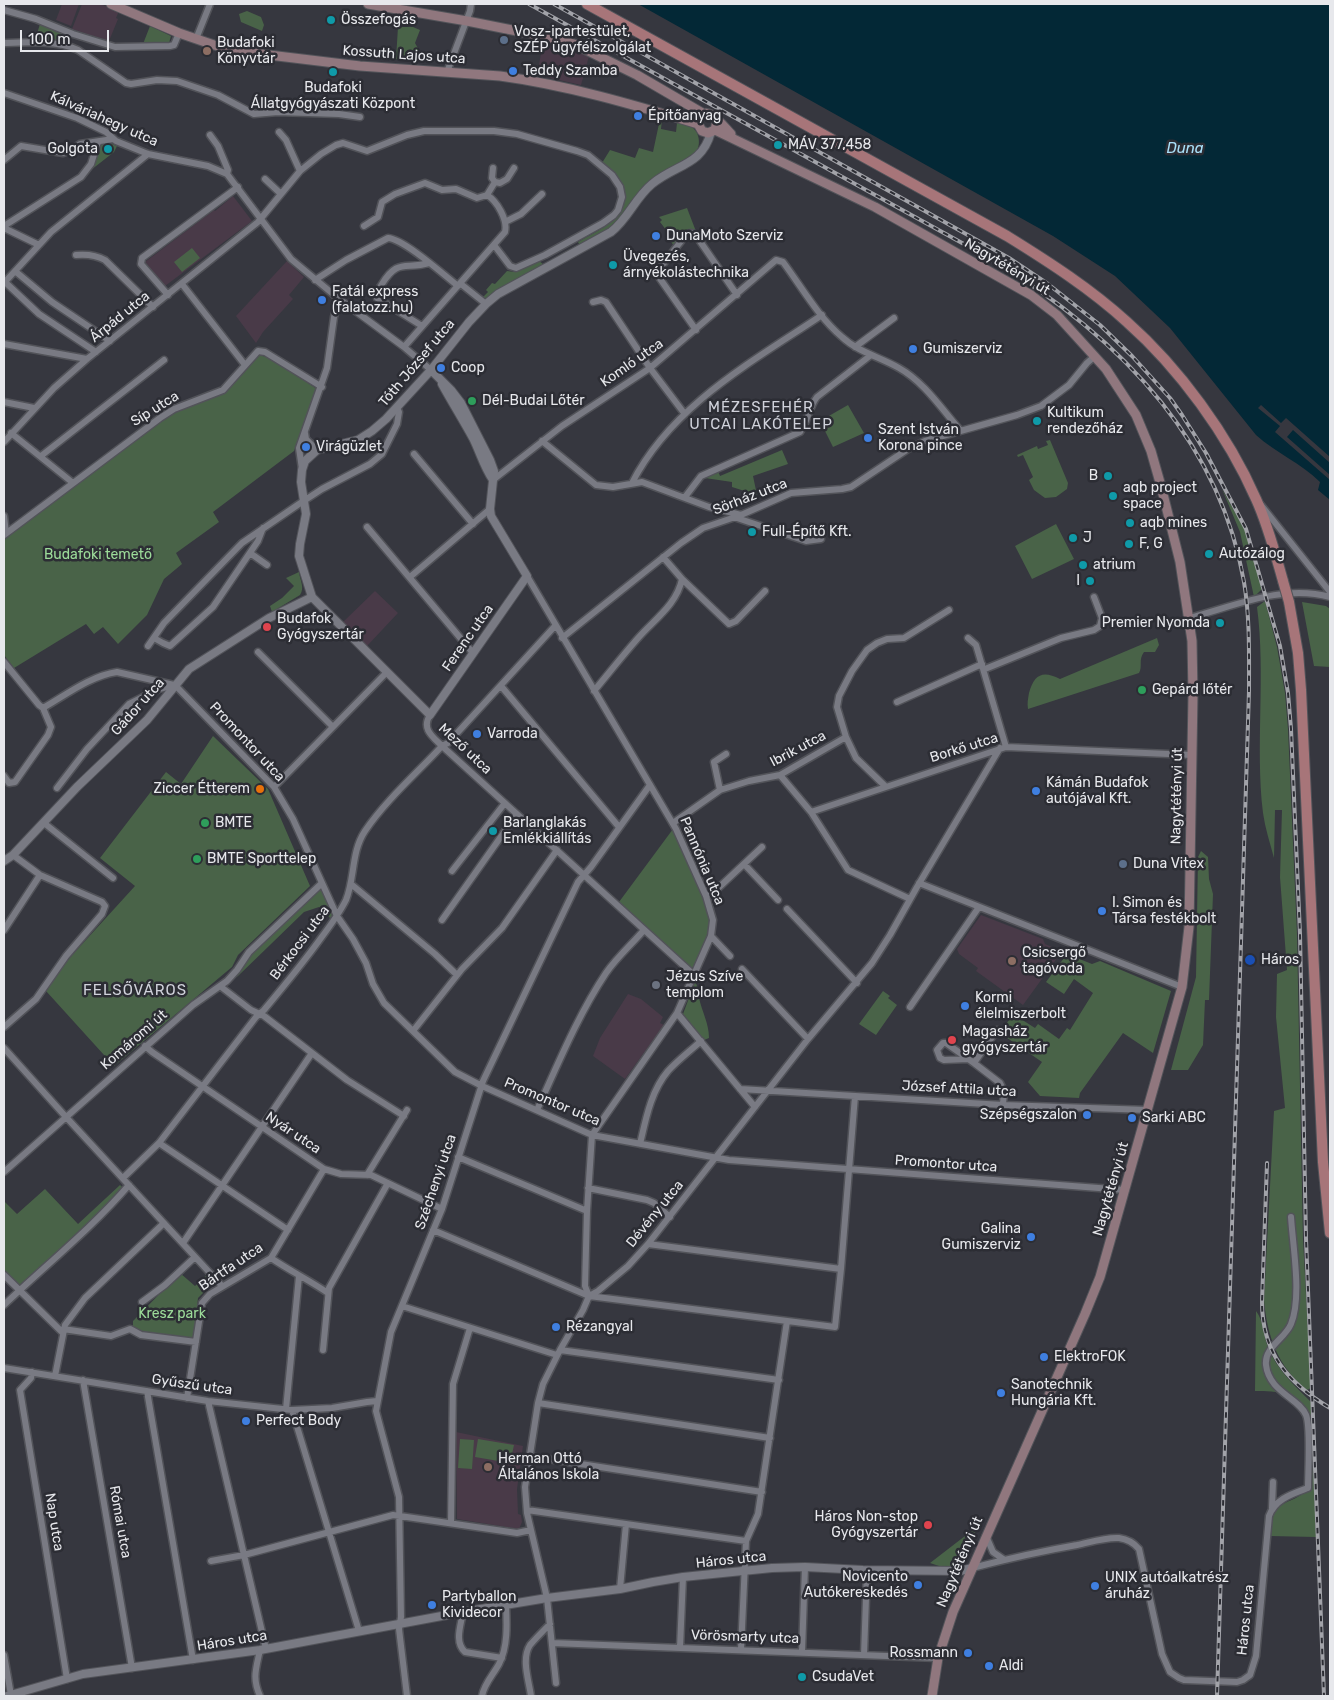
<!DOCTYPE html>
<meta charset="utf-8">
<style>
body{margin:0}
#map{position:relative;width:1334px;height:1700px;overflow:hidden;background:#36373f;font-family:Rubik,sans-serif}
canvas{display:block}
.frame{position:absolute;inset:0;border:5px solid #e7e8ec;pointer-events:none}
.scale{position:absolute;left:20px;top:30px;width:89px;height:22px;box-sizing:border-box;border:2px solid #e7e8ec;border-top:0;padding-left:6px;font-size:15px;line-height:18px;white-space:nowrap;color:#e7e8ec;-webkit-text-stroke:4px #2c2d34;paint-order:stroke}
</style>
<div id="map">
<canvas width="1334" height="1700"></canvas>
<div class="frame"></div>
<div class="scale">100 m</div>
</div>
<script>
const g = document.querySelector('canvas').getContext('2d');
g.lineJoin = 'round';
function fill(path, color) { g.fillStyle = color; g.fill(path, 'evenodd'); }
function strokePath(path, color, width, dash) { g.strokeStyle = color; g.lineWidth = width; g.lineCap = dash ? 'butt' : 'round'; g.setLineDash(dash || []); g.stroke(path); }
function write(font, color, halo, rows, align = 'center') {
  g.font = font + ' Rubik,sans-serif'; g.lineWidth = 5; g.setLineDash([]); g.textBaseline = 'middle'; g.strokeStyle = halo; g.fillStyle = color; for (const [text, x, y, turn = 0] of rows) {
    g.save(); g.translate(x, y); g.rotate((+turn || 0) * Math.PI / 180); g.textAlign = isNaN(turn) ? turn : align; if (halo) g.strokeText(text, 0, 0); g.fillText(text, 0, 0); g.restore();
  }
}
fill(new Path2D(`
 M62,4h17l-8,22 -15,-6z
 M82,4h18l19,7 -3,7 2,1 -9,22 -37,-12z
 M543,43l46,13 -8,29 -44,-10z
 M233,196l19,25 -87,65 -20,-24 69,-52 1,1z
 M287,261l17,16 -15,18 4,4 -30,33 -7,11 -20,-27z
 M375,591l23,22 -31,33 -24,-24z
 M981,915l62,24 2,5 14,6 1,4 -37,51 -47,-34 2,-3 -19,-14 -2,-5z
 M628,994l13,5 22,18 -3,6 4,2 -39,54 -32,-23 7,-18z
 M456,1432l67,14 -6,43 1,25 3,1 1,7 -3,7 -62,-10z`), '#493a48');
fill(new Path2D(`
 M247,11l14,6 3,8 -2,6 -21,-9 -2,-8z
 M40,24l24,10v7l-29,-1z
 M150,26l21,10 -2,7 -26,1z
 M398,27h15l7,3 -5,13 5,9 -4,10 -20,-3z
 M660,119h2l-1,10 15,3 1,-9c4,1 10,1 13,3 10,5 11,19 6,26l-45,29 -17,17 -10,18 -11,13 -58,32 -1,-3 25,-14 -1,-2c24,-14 44,-20 46,-50l-22,-29 8,-13 25,8 4,-10 14,4z
 M107,142l10,4 -3,6 -23,18 10,-26z
 M687,208l10,26 -9,-3 -7,5 -7,10 -5,-7 1,-4 -10,-13 2,-2 -3,-3z
 M192,248l8,10 -18,14 -8,-10z
 M539,261l4,3 -5,5 -53,32 -3,-3 6,-6 -2,-2 6,-7 3,1 12,-13 8,1z
 M256,354l14,4 47,31 -23,62 -81,61 6,10 -43,31 6,11 -18,15 -17,36 -29,29 -15,-17 -9,7 -8,-10 -72,44 -10,-13v-116l162,-121 9,-6 36,-14z
 M848,405l16,28 -31,14 -13,-26z
 M1050,440l18,43 -1,6 -11,8 -11,1 -11,-8 -5,-10 4,-3 -10,-22 -5,2 -1,-2 20,-9 1,3 10,-4 -2,-4z
 M782,450l6,14 -35,12 4,19 -25,-8v-5l-27,-4v-2l13,-5 2,5z
 M1222,489l23,41 17,59 -8,8 -14,-65z
 M1056,524l18,35 -42,20 -17,-33z
 M299,572c1,8 6,16 1,23l-28,17 -2,-6 12,-8 12,-12 -8,-8z
 M1265,601l12,46 8,46 3,36 9,205 6,305 8,149 -4,2c-29,-23 -40,-54 -43,-90l10,-189 11,-3 -9,-91 1,-43 10,-4 -7,-93 2,-67h-7l-1,48c-4,-15 -9,-30 -11,-45 -8,-68 3,-138 -6,-206z
 M1302,602l24,4 4,3v58l-16,-1z
 M1157,638l2,7 -4,7h-11c-6,8 -1,14 -5,21l-111,36c-1,-6 0,-10 1,-16 5,-19 14,-23 31,-14z
 M213,736l55,53 42,97 -72,69 -6,12 -118,99 -68,-75 18,-27 71,-78 -35,-28 66,-86 15,12z
 M673,829c9,22 38,75 37,95 -1,14 -10,29 -15,41l-3,3 -3,-1 -70,-65z
 M1201,851l7,6 1,22 4,15 -4,106h-4l-2,45 -15,25h-17l25,-93 2,-120z
 M321,889l12,26 -3,3 -11,-11 -15,5 -67,65c3,-5 6,-12 10,-17 12,-13 60,-68 74,-71z
 M1067,954l25,10 8,-3 71,30 -18,62 -30,-20 -43,60 -1,5 -39,-2 -12,-14 14,-20 -42,-29 13,-19 22,14 3,-4 21,15 8,-11 3,2 23,-37 -19,-14 -10,15 -18,-12z
 M695,982c4,5 2,10 4,16 3,14 10,25 10,40l-5,2 -21,-26z
 M883,991l7,5 -2,2 9,7 -21,30 -17,-11z
 M120,1185l2,2 -8,13 -93,86 -3,1 -14,-15v-71l13,13 28,-25 33,35z
 M180,1273l15,13 12,-11 7,7 -16,16 -4,39c-20,2 -44,1 -61,-9v-7z
 M1256,1311c8,10 7,24 12,36 9,23 26,38 43,55l5,135 -46,-1c3,-45 21,-25 41,-51l-2,-70c-9,-23 -32,-24 -54,-24z
 M460,1439l14,1 -2,29 -14,-1z
 M478,1439l36,6 -4,18 -35,-6z
 M978,1526l-17,40h-22l-9,-3z`), '#496348');
fill(new Path2D(`
 M638,4h692v496l-12,-10 2,-8c-19,-19 -44,-29 -64,-47l-86,-107 -55,-52 -62,-40z`), '#032836');
fill(new Path2D(`
 M1261,405l20,18 5,-5 44,39v6l-37,-33 -6,7 43,38v5l-55,-48 5,-6 -22,-18z`), '#36373f');
const minor = new Path2D(`
 M4,10l32,9 37,15 42,13 55,-1 4,-1 5,-12
 M196,39l14,-35
 M4,43c21,-1 55,-3 74,7l48,33 5,1 26,-4 20,1 41,14 36,19 24,-2 61,2 21,3
 M447,72l23,-61 1,-7
 M4,93l73,25 29,14 10,9 32,13 60,12 19,8 64,85 48,40 65,48 27,23
 M279,132l7,8 14,31
 M210,135l8,11 10,24 -1,4
 M4,160l17,-14 42,7 8,-3 9,-6 33,-5
 M493,168l-1,10 3,4
 M265,179l16,15
 M495,182l5,1 7,-4 7,-11
 M505,222l16,-8 21,-20
 M4,226l77,-49 10,-13 7,-22
 M364,226l14,-9 4,-15 13,-8 30,-11 17,7 14,-1 21,9 10,-3 8,-13
 M4,228l35,17
 M76,255c11,-1 20,0 29,5l48,47
 M15,271l37,31 58,39
 M315,280l31,-20 42,-22c16,1 56,37 70,48
 M5,282l34,32 57,38
 M4,283l47,-51 97,-78
 M182,284l63,81
 M461,284l25,20
 M168,295l-27,-31 1,-6 96,-71
 M593,302l8,-2 5,2 44,66 34,45
 M422,326l-45,-28c-1,-6 2,-9 5,-14 16,-26 23,-14 47,-21
 M696,330l-40,-57 30,-38 4,-2 5,1 42,61
 M4,344l83,15
 M404,347l101,-115c3,-12 -8,-31 -18,-37
 M855,347l39,-29
 M4,402l30,6
 M11,433l62,50
 M305,433l1,6 11,11
 M542,441l54,44 17,2 29,-5 67,25 32,8
 M4,442l50,-54 33,-29 171,-137 42,-51 21,-17 15,-9 7,-2 24,8 40,-16 17,-4h70l23,3 60,17 11,4 24,20 8,12 2,10 -4,13 -4,5 -11,8 -58,32 -29,13 -6,-2 -16,-21
 M414,454l59,70
 M41,456l123,-96
 M302,469l-3,-21 28,-80 7,-51 5,-18
 M493,480l69,-54 88,-58 126,-108 7,2c18,24 36,56 59,75 16,15 38,20 57,31 25,14 42,40 61,62
 M632,483c40,-78 120,-121 190,-168
 M685,497l16,-21 99,-44c8,-11 9,-25 17,-35l54,-42
 M1261,505l69,87
 M4,516l2,17
 M734,517l72,24 15,-2
 M367,527l106,126
 M4,535l156,-117 14,-9 49,-19 35,-39 7,1 57,35
 M250,553l17,12
 M663,557l19,22 47,45 7,-3 29,-30
 M527,576l149,253 30,67 7,24 -2,16 -34,77 -85,122 -5,76 -2,75 4,10
 M410,577l80,-68
 M1189,618c46,-12 93,-34 141,-21
 M154,638l9,5 7,3 43,-39 45,-66 5,-13
 M562,638l119,-95 22,-15 38,-13 50,-22 51,-4 9,-2 57,-38 17,-8 92,-26 24,-9 28,-21 18,-22 8,-7
 M968,638l8,7 30,102
 M148,646l16,-23 78,-80 57,-39 23,-15 48,-25 12,-10 15,-30 2,-12 -2,-4
 M258,652l75,75
 M4,662l35,43 4,3 8,19 -3,8 -33,47 -6,1 -5,-7
 M985,669l76,-31 33,-8 6,-4 2,-8 -8,-21
 M175,685l99,102 19,32 44,97 16,23 13,24 7,21 11,19 71,69 27,14 110,49 137,25 396,30
 M501,686l118,141
 M594,691c15,-18 29,-36 45,-54 16,-18 38,-33 43,-58
 M897,702l85,-38
 M43,708c23,-13 47,-32 74,-36l57,13
 M430,715c-9,14 3,22 12,31l252,229
 M780,775l31,37 37,58 62,29
 M885,786l-29,-28 -10,-21 -9,-30 2,-11 13,-25 15,-21 10,-7 10,-4 17,-1 45,-28
 M274,787l113,-115
 M57,788l30,-39 42,-45 30,-15 16,-4
 M720,790l-6,-28 12,-8
 M811,812l195,-65 186,8
 M44,823l69,55
 M673,823l47,-33 29,-9 31,-6 66,-38
 M744,864l34,36
 M452,871l53,-68
 M919,883l263,104
 M351,884l84,70 22,21
 M706,896l8,-4 48,-45
 M787,909l70,74
 M442,920l75,-106
 M4,930l36,-55
 M711,936l19,20
 M742,969l66,70
 M220,986l31,24 13,6 83,64 57,36
 M910,1007l69,-100
 M677,1013l78,94
 M4,1027l32,-28 30,-43 36,-42 3,-8 -3,-4 -62,-27 -27,-20
 M997,1030l-23,33 26,20 4,8 -1,14
 M413,1031l49,-62 40,-41 55,-78
 M145,1046l7,6 172,117 17,5 30,1 71,34
 M4,1048l62,69 156,169
 M968,1059l-24,1 -4,-2 -3,-8 6,-7h3l28,20
 M740,1089l263,16 145,5
 M537,1110c21,-46 41,-95 69,-137 11,-16 26,-29 38,-43
 M159,1143l129,87
 M640,1144c6,-26 11,-53 28,-73 10,-11 22,-20 33,-30
 M458,1157l129,54
 M4,1172l189,-167 34,-24 10,-11 12,-18 73,-69
 M367,1175l40,-65
 M123,1178l36,-35 97,-126 8,-7c20,-24 39,-47 57,-72 9,-12 18,-24 25,-38 9,-22 5,-48 19,-69 21,-31 52,-58 77,-85l6,-3 107,-117
 M588,1188l59,12 7,3 16,14
 M433,1230l156,66 246,31 6,-58 -193,-25
 M183,1243l129,-190
 M271,1258c19,13 38,22 57,35
 M841,1269l14,-173
 M4,1275l58,57
 M142,1302l23,-17 30,-28
 M4,1305c42,-40 87,-76 125,-120
 M402,1306l155,49
 M63,1329l48,7 19,-7 11,6 55,7
 M323,1350l6,-62 59,-105
 M560,1350l219,30
 M4,1368l204,33 84,9 40,-2 35,-6 10,-1
 M32,1372l-1,6 -11,12 47,289
 M55,1376l10,-51 20,-27 79,-75
 M83,1380l49,288
 M147,1391l46,269
 M187,1398l15,-95 8,-9 61,-36 53,-89
 M208,1401l58,248
 M538,1403l232,35
 M286,1409l13,-133
 M292,1410l67,221
 M529,1456l233,36
 M1272,1508l1,-26
 M527,1510l219,31
 M451,1523l2,-139 17,-56
 M986,1536l7,16 10,7
 M211,1561l33,-6 149,-40 124,18 14,-3
 M972,1568c35,-9 70,-17 105,-23 14,-3 29,-8 42,-7 8,1 15,5 20,11l23,105 8,18 9,6 5,2 53,2 6,-2 7,-5 6,-19 13,-140c6,-17 23,-22 39,-28 0,-16 3,-61 -2,-73 -7,-17 -37,-23 -40,-50 -2,-18 19,-26 25,-41 11,-27 2,-76 0,-107
 M620,1589l6,-65
 M463,1612c-2,13 -9,30 2,40l37,6
 M552,1643l386,15
 M680,1648l3,-71
 M741,1649l5,-108 12,-27 29,-193
 M802,1652l3,-85
 M4,1655l7,40
 M864,1655l3,-85
 M556,1683l-9,-85 -20,-85 -2,-26 13,-84 5,-19 17,-34 23,-40 6,-14 9,-5 30,-25 20,-22 160,-205 64,-76 18,-28 27,-48 83,-139
 M260,1696c-8,-18 -4,-27 0,-46
 M407,1696l-8,-67 2,-12 -2,-120 -23,-86 15,-79 51,-123 41,-128 95,-199 13,-15 59,-82
 M482,1696c2,-12 11,-21 17,-32 9,-17 8,-40 7,-59
 M531,1696c-2,-15 -10,-37 -1,-51 6,-7 13,-14 20,-21`);
const tertiary = new Path2D(`
 M431,370l20,20 10,13 29,57 4,11 -4,38 1,7 36,60 -97,139 -118,-118 -13,-41 1,-12 6,-30 -5,-32 1,-12 3,-9 12,-11 41,-10 14,-9 14,-12 45,-49 38,-48 17,-18 12,-10 113,-62c17,-13 24,-34 41,-48 24,-20 50,-18 59,-52
 M442,384c10,18 21,36 31,54 7,14 11,29 20,42
 M4,861l9,-6 64,-68 70,-67 42,-51 80,-51 43,-21
 M7,1696l76,-22 177,-24 203,-38 84,-14 73,-9 33,-7 30,-5 89,-9 33,-1 58,3 97,1 12,-3`);
const secondary = new Path2D(`
 M111,4l68,29 35,12 22,6 124,15 140,10c67,9 134,29 198,48
 M368,4l99,17 80,16 27,7 63,31 67,39
 M717,121l-2,9 -7,3 -6,-2 -4,-7c5,-26 25,2 33,10
 M715,130l160,77 156,88 26,20 49,54 30,46 15,36 10,35 19,76 12,79 1,53 -4,233 -7,60 -82,290 -15,37 -132,298 -15,46 -6,38`);
const primary = new Path2D(`
 M587,4l420,232c42,26 84,53 120,86 52,46 101,113 129,177 12,26 19,54 27,82
 M1289,602l9,51 3,37 22,472 7,71`);
strokePath(minor, '#525359', 9);
strokePath(tertiary, '#525359', 10);
strokePath(secondary, '#525359', 11);
strokePath(primary, '#525359', 12);
strokePath(minor, '#797a83', 6);
strokePath(tertiary, '#797a83', 8);
strokePath(secondary, '#90777e', 9);
strokePath(primary, '#a77579', 10);
const rail = new Path2D(`
 M529,4l453,250c125,73 236,178 262,328 6,36 5,73 5,109l-32,1005
 M554,4l455,254 39,26 52,41 32,31 38,42 12,17 24,38 40,76 34,117 8,47 3,36 9,205 6,305 18,457
 M1267,1163l-5,139c0,51 26,81 68,106`);
strokePath(rail, '#a2a3a9', 4);
strokePath(rail, '#2c2d34', 2, [5.5]);
const primaryBridge = new Path2D(`
 M1283,581l6,21`);
strokePath(primaryBridge, '#525359', 12, []);
strokePath(primaryBridge, '#a77579', 10);
for (const [x, y, r, color] of [
 [331,20,5,"#0f9aa8"],
 [504,40,5,"#5c6f8a"],
 [207,51,5,"#8d6e63"],
 [513,71,5,"#3f7fe0"],
 [333,72,5,"#0f9aa8"],
 [638,116,5,"#3f7fe0"],
 [778,145,5,"#0f9aa8"],
 [108,149,5,"#0f9aa8"],
 [656,236,5,"#3f7fe0"],
 [613,265,5,"#0f9aa8"],
 [322,300,5,"#3f7fe0"],
 [913,349,5,"#3f7fe0"],
 [441,368,5,"#3f7fe0"],
 [472,401,5,"#2e9e5b"],
 [1037,421,5,"#0f9aa8"],
 [868,438,5,"#3f7fe0"],
 [306,447,5,"#3f7fe0"],
 [1108,476,5,"#0f9aa8"],
 [1113,496,5,"#0f9aa8"],
 [1130,523,5,"#0f9aa8"],
 [752,532,5,"#0f9aa8"],
 [1073,538,5,"#0f9aa8"],
 [1129,544,5,"#0f9aa8"],
 [1209,554,5,"#0f9aa8"],
 [1083,565,5,"#0f9aa8"],
 [1090,581,5,"#0f9aa8"],
 [1220,623,5,"#0f9aa8"],
 [267,627,5,"#e0444e"],
 [1142,690,5,"#2e9e5b"],
 [477,734,5,"#3f7fe0"],
 [260,789,5,"#e8710a"],
 [1036,791,5,"#3f7fe0"],
 [205,823,5,"#2e9e5b"],
 [493,831,5,"#0f9aa8"],
 [197,859,5,"#2e9e5b"],
 [1123,864,5,"#5c6f8a"],
 [1102,911,5,"#3f7fe0"],
 [1250,960,6,"#1a4fb4"],
 [1012,961,5,"#8d6e63"],
 [656,985,5,"#6b7280"],
 [965,1006,5,"#3f7fe0"],
 [952,1040,5,"#e0444e"],
 [1087,1115,5,"#3f7fe0"],
 [1132,1118,5,"#3f7fe0"],
 [1031,1237,5,"#3f7fe0"],
 [556,1327,5,"#3f7fe0"],
 [1044,1357,5,"#3f7fe0"],
 [1001,1393,5,"#3f7fe0"],
 [246,1421,5,"#3f7fe0"],
 [488,1467,5,"#8d6e63"],
 [928,1525,5,"#e0444e"],
 [918,1585,5,"#3f7fe0"],
 [1095,1586,5,"#3f7fe0"],
 [432,1605,5,"#3f7fe0"],
 [968,1653,5,"#3f7fe0"],
 [989,1666,5,"#3f7fe0"],
 [802,1677,5,"#0f9aa8"]
]) { const dot = new Path2D(); dot.arc(x, y, r, 0, 2 * Math.PI); g.fillStyle = color; g.fill(dot); strokePath(dot, '#2c2d34', 2); }
write('14px', '#e7e8ec', '#2c2d34', [
 ["Összefogás",341,20],
 ["Vosz-ipartestület,",514,32],
 ["SZÉP ügyfélszolgálat",514,48],
 ["Budafoki",217,43],
 ["Könyvtár",217,59],
 ["Teddy Szamba",523,71],
 ["Budafoki",333,88,"center"],
 ["Állatgyógyászati Központ",333,104,"center"],
 ["Építőanyag",648,116],
 ["MÁV 377,458",788,145],
 ["Golgota",98,149,"right"],
 ["DunaMoto Szerviz",666,236],
 ["Üvegezés,",623,257],
 ["árnyékolástechnika",623,273],
 ["Fatál express",332,292],
 ["(falatozz.hu)",332,308],
 ["Gumiszerviz",923,349],
 ["Coop",451,368],
 ["Dél-Budai Lőtér",482,401],
 ["Kultikum",1047,413],
 ["rendezőház",1047,429],
 ["Szent István",878,430],
 ["Korona pince",878,446],
 ["Virágüzlet",316,447],
 ["B",1098,476,"right"],
 ["aqb project",1123,488],
 ["space",1123,504],
 ["aqb mines",1140,523],
 ["Full-Építő Kft.",762,532],
 ["J",1083,538],
 ["F, G",1139,544],
 ["Autózálog",1219,554],
 ["atrium",1093,565],
 ["I",1080,581,"right"],
 ["Budafok",277,619],
 ["Gyógyszertár",277,635],
 ["Premier Nyomda",1210,623,"right"],
 ["Gepárd lőtér",1152,690],
 ["Varroda",487,734],
 ["Kámán Budafok",1046,783],
 ["autójával Kft.",1046,799],
 ["Ziccer Étterem",250,789,"right"],
 ["BMTE",215,823],
 ["Barlanglakás",503,823],
 ["Emlékkiállítás",503,839],
 ["BMTE Sporttelep",207,859],
 ["Duna Vitex",1133,864],
 ["I. Simon és",1112,903],
 ["Társa festékbolt",1112,919],
 ["Csicsergő",1022,953],
 ["tagóvoda",1022,969],
 ["Háros",1261,960],
 ["Jézus Szíve",666,977],
 ["templom",666,993],
 ["Kormi",975,998],
 ["élelmiszerbolt",975,1014],
 ["Magasház",962,1032],
 ["gyógyszertár",962,1048],
 ["Szépségszalon",1077,1115,"right"],
 ["Sarki ABC",1142,1118],
 ["Galina",1021,1229,"right"],
 ["Gumiszerviz",1021,1245,"right"],
 ["Rézangyal",566,1327],
 ["ElektroFOK",1054,1357],
 ["Sanotechnik",1011,1385],
 ["Hungária Kft.",1011,1401],
 ["Perfect Body",256,1421],
 ["Herman Ottó",498,1459],
 ["Általános Iskola",498,1475],
 ["Háros Non-stop",918,1517,"right"],
 ["Gyógyszertár",918,1533,"right"],
 ["Novicento",908,1577,"right"],
 ["Autókereskedés",908,1593,"right"],
 ["UNIX autóalkatrész",1105,1578],
 ["áruház",1105,1594],
 ["Partyballon",442,1597],
 ["Kividecor",442,1613],
 ["Rossmann",958,1653,"right"],
 ["Aldi",999,1666],
 ["CsudaVet",812,1677]
], 'left');
write('14px', '#e7e8ec', '#2c2d34', [
 ["Kossuth Lajos utca",404,55,4],
 ["Kálváriahegy utca",104,119,24],
 ["Nagytétényi út",1007,267,31],
 ["Árpád utca",120,317,-39],
 ["Tóth József utca",417,363,-50],
 ["Komló utca",632,363,-35],
 ["Síp utca",155,409,-32],
 ["Sörház utca",750,497,-21],
 ["Ferenc utca",468,638,-55],
 ["Gádor utca",138,707,-48],
 ["Promontor utca",247,742,47],
 ["Borkő utca",964,748,-17],
 ["Mező utca",465,749,43],
 ["Ibrik utca",798,749,-28],
 ["Nagytétényi út",1177,796,-89],
 ["Pannónia utca",702,861,67],
 ["Bérkocsi utca",300,943,-53],
 ["Komáromi út",134,1040,-41],
 ["József Attila utca",959,1089,3],
 ["Promontor utca",552,1102,23],
 ["Nyár utca",293,1133,34],
 ["Promontor utca",946,1164,4],
 ["Széchenyi utca",436,1182,-71],
 ["Nagytétényi út",1111,1189,-74],
 ["Dévény utca",655,1214,-51],
 ["Bártfa utca",231,1267,-34],
 ["Gyűszű utca",192,1385,8],
 ["Nap utca",54,1522,81],
 ["Római utca",120,1522,80],
 ["Háros utca",731,1560,-6],
 ["Nagytétényi út",960,1562,-67],
 ["Háros utca",1246,1620,-84],
 ["Vörösmarty utca",745,1637,2],
 ["Háros utca",232,1641,-9]
]);
write('14px', '#9cdb99', '#2c2d34', [
 ["Budafoki temető",98,555],
 ["Kresz park",172,1314]
]);
write('italic 15px', '#a9e0f9', '#2c2d34', [
 ["Duna",1185,149]
]);
g.letterSpacing = '1px';
write('15px', '#d0d2db', '#2c2d34', [
 ["MÉZESFEHÉR",761,408],
 ["UTCAI LAKÓTELEP",761,425],
 ["FELSŐVÁROS",135,991]
]);
g.letterSpacing = '0px';
</script>
